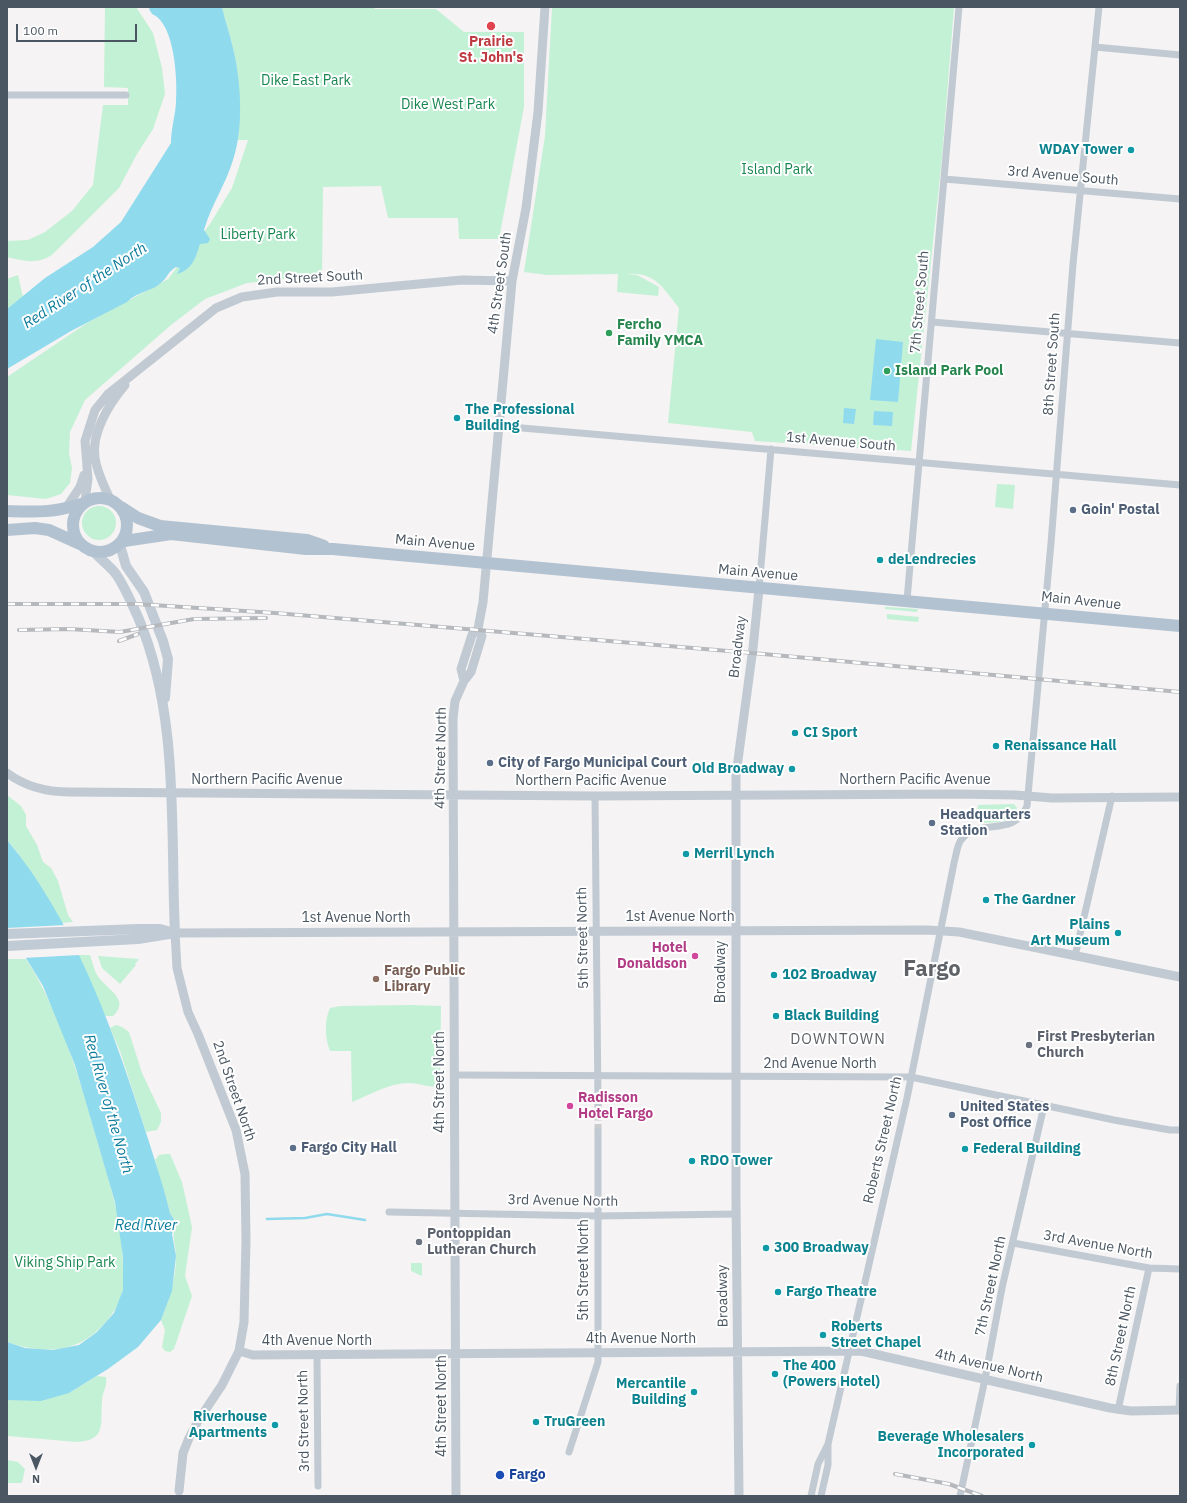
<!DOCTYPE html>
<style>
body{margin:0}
#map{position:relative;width:1187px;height:1503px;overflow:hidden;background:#f5f3f3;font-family:"IBM Plex Sans",sans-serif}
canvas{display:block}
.frame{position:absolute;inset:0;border:8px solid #4a5661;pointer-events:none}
.north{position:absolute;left:16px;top:1447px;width:40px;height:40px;-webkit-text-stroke:3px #fff;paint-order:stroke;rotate:180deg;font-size:11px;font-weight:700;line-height:16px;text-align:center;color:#4a5661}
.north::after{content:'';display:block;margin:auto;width:14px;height:18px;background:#4a5661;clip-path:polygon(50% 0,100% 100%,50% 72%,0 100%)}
.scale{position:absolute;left:16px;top:24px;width:121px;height:18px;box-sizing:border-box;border:2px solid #4a5661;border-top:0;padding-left:5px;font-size:12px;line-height:14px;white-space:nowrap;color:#4a5661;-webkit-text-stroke:3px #fff;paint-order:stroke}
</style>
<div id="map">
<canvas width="1187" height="1503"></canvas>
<div class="frame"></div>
<div class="north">N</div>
<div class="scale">100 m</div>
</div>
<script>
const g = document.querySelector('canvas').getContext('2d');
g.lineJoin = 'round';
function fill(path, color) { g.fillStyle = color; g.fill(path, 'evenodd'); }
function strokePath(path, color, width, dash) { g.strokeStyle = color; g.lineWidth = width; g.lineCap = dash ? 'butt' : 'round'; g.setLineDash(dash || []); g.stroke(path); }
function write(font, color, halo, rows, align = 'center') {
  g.font = font + ' "IBM Plex Sans",sans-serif'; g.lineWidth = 4; g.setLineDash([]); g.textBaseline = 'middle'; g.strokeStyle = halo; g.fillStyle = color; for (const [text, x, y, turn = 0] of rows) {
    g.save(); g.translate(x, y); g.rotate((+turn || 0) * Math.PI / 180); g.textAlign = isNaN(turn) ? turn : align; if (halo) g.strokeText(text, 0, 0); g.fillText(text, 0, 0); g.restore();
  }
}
fill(new Path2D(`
 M105,7h31l17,26 9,35 3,26 -12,35 -16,25 -18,34 -66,66c-14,11 -30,7 -46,3v-16l21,-1 17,-8 27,-21 21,-26 10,-80h25v-17l-24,-1z
 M222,7h152l1,2h61l28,23h60v75l-25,132h-40l-1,-21h-70l-7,-32 -58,1 -1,88 -75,8 -42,16 -34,26 -86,75 -15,32 -1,21 3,15 -2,15 -9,11 -15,5 -39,-4v-118l80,-54 81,-44 42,-55 22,-36 16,-48h-10c2,-30 2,-62 -5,-92 -3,-14 -8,-27 -11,-41z
 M552,7h402l-12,150 -31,294 -156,-10 -3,-9 -84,-9 11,-115c-15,-19 -24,-36 -51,-34l9,1 22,12 -1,9 -41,-4 1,-18 -71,1 -23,-3 21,-136z
 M18,275l5,22 -16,12v-30z
 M997,484l18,1 -2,24 -18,-2z
 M82 523a17 17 0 1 1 34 0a17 17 0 1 1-34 0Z
 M885,607h2l31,2 -1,3 -32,-3z
 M887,614l32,3 -1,5 -31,-3z
 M7,795l14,11 5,9v11l11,19 6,17 8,6 7,13 10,34 5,7 -11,1 -44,-70 -11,-13z
 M1014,804l3,4c-6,16 -22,14 -36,15l-3,-2 -2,-6 2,-10z
 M78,955h12c3,8 4,17 10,24 9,11 30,22 13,37h-8z
 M98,956l41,3 -4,5 1,1 -16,19 -18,-16z
 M7,959h19c37,58 55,125 74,191 12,40 24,80 23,122 0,6 1,12 0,18 -3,13 -10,24 -19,34 -27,30 -61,30 -97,18z
 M412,1005l29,1 -1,77 -3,3c-9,2 -18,-3 -28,-3 -21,0 -39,12 -57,19l-1,-51h-21c-5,-13 -6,-30 0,-43l10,-2z
 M116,1025l6,2 7,5 13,41 19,40v9l-4,8 -11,2 -26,-81 -10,-23z
 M165,1154h5l12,28 10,45 -7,49 7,20 -18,53 -4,3 -5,-1 -3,-4 3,-17 -4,-10c8,-20 15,-41 15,-63 0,-14 -5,-19 0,-34l-6,-10 -15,-53 4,-5z
 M411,1263h11v13l-11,-5z
 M97,1376l9,1c2,9 -4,15 -4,24 -2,23 5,39 -25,41l-70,-6v-36l62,-7z
 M7,1460l11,2 7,7 -3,14h-15z`), '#c3f1d5');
fill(new Path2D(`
 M150,7h72c3,14 8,27 11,41 8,32 11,81 0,112 -7,24 -22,45 -29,70l6,9 -2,4 -8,1c-5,15 -7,25 -23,30l3,-6 -4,-1c-9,6 -7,8 -13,14 -10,11 -26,10 -36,21l-56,29 -64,38v-60l38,-31 48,-31 28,-25 50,-79c0,-14 4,-26 5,-40 2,-22 -1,-80 -24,-89l-3,-5z
 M876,339l27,3 -5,60 -28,-2z
 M844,408l12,1 -2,15 -11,-1z
 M874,411l19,1 -1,14 -19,-1z
 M7,840c64,76 104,183 134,277 10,32 21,63 29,96l6,10 -4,11 4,22 -4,35 -11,29 -23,27 -30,22 -39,24 -28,8 -34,-1v-58l18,6 28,2 26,-5 18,-13 17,-19 9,-23v-33l-8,-55 -40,-137 -32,-79 -36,-59z`), '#90daee');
fill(new Path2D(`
 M65,925l15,30 -57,3 -16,-27v-3z`), '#f5f3f3');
strokePath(new Path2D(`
 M267,1219l38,-1 22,-4 38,6`), '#90daee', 2.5);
strokePath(new Path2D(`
 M598,1131v-27`), '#caccce', 7, [7, 3.5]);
strokePath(new Path2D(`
 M1095,47l85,8
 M7,95h119
 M944,179l236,20
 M932,322l248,21
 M499,426l681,59
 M759,589l12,-140
 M907,600l52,-593
 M595,796l3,308
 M1075,956l37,-160
 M454,1075l457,2 203,43 56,10h10
 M389,1212l208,4 139,-2
 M1013,1243l136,25 31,1
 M317,1355l1,131
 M1118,1410l31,-142
 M1179,1410l1,-24
 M569,1452l29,-90v-231
 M811,1496l7,-32 9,-18
 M821,1496l7,-31v-21l79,-346 47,-235c2,-7 3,-18 7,-23 19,-24 52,-1 66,-34l24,-263 22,-279 26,-257
 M960,1496l25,-117 17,-91 42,-182`), '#c1cad2', 7);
strokePath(new Path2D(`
 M110,499c-6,-13 -13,-27 -15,-41 -4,-25 14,-54 30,-73
 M85,501l3,-22 -3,-38 10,-31 13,-16 108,-86 26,-11 35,-5h55l130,-12 50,1
 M66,508l14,-21 4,-12
 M464,681l-3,-12 11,-34 6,-6 5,-27 29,-321 14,-73 12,-96 7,-105
 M7,773c19,14 39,19 62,19l526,4 363,-2 57,1 37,3 128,-1
 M239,1351l14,4 608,-4 249,57 21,3 49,-1
 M179,1491l4,-38 6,-15 9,-17 24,-36 17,-34 5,-29 2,-81 -1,-67 -9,-44 -38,-96 -10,-22 -11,-44 -2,-35 753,-3 31,2 221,45
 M456,1496l-3,-777 2,-18 9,-20 7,-9 11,-36 -4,-7
 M739,1496l-3,-295v-426l17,-127 6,-59`), '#c1cad2', 9);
strokePath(new Path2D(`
 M120,545l6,21 18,26 19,49 5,18 -3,39
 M92,550c7,8 17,15 24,24 9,13 15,28 22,43 42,99 32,211 37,316
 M7,934l131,-5h22l15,4
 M7,946l131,-7 37,-6`), '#c1cbd6', 10);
strokePath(new Path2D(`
 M73 525a27 27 0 1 1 54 0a27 27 0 1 1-54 0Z
 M121,507l17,11 22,8 147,14 17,6
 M7,511c30,1 45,2 74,-7
 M7,530l28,-2 14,2 31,14
 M124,541l47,-7 135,15h27l847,77`), '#b3c2d1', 12);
const rail = new Path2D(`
 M7,604h130l138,9 477,40 428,39
 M19,630l50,-1 51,3 74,-13 72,-1
 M119,641l19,-7
 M895,1474l54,10 33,12`);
strokePath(rail, '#b5b8bd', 4);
strokePath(rail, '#fff', 2.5, [8]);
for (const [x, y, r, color] of [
 [491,26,5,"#e0444e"],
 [1131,150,4,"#0f9aa8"],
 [609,333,4,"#2e9e5b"],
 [887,371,4,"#2e9e5b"],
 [457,418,4,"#0f9aa8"],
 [1073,510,4,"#5c6f8a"],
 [880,560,4,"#0f9aa8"],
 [795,733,4,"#0f9aa8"],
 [996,746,4,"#0f9aa8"],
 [490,763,4,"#5c6f8a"],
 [792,769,4,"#0f9aa8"],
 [932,823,4,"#5c6f8a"],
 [686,854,4,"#0f9aa8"],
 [986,900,4,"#0f9aa8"],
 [1118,933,4,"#0f9aa8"],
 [695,956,4,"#d1479c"],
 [774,975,4,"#0f9aa8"],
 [376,979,4,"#8d6e63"],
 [776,1016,4,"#0f9aa8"],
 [1029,1045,4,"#6b7280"],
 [570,1106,4,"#d1479c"],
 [952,1115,4,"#5c6f8a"],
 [293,1148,4,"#5c6f8a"],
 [965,1149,4,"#0f9aa8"],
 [692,1161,4,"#0f9aa8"],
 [419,1242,4,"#6b7280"],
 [766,1248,4,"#0f9aa8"],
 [778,1292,4,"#0f9aa8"],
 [823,1335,4,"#0f9aa8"],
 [775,1374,4,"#0f9aa8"],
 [694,1392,4,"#0f9aa8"],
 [536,1422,4,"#0f9aa8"],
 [275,1425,4,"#0f9aa8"],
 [1032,1445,4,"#0f9aa8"],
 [500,1475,5,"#1a4fb4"]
]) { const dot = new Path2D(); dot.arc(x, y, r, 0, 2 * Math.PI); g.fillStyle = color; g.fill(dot); strokePath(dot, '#fff', 1.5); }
write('bold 14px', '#be3a42', '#fff', [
 ["Prairie",491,42],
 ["St. John's",491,58]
]);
write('14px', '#17864f', '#fff', [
 ["Dike East Park",306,81],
 ["Dike West Park",448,105],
 ["Island Park",777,170],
 ["Liberty Park",258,235],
 ["Viking Ship Park",65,1263]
]);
write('bold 14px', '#0d838f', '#fff', [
 ["WDAY Tower",1123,150,"right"],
 ["The Professional",465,410],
 ["Building",465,426],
 ["deLendrecies",888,560],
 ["CI Sport",803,733],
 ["Renaissance Hall",1004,746],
 ["Old Broadway",784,769,"right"],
 ["Merril Lynch",694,854],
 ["The Gardner",994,900],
 ["Plains",1110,925,"right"],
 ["Art Museum",1110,941,"right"],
 ["102 Broadway",782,975],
 ["Black Building",784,1016],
 ["Federal Building",973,1149],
 ["RDO Tower",700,1161],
 ["300 Broadway",774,1248],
 ["Fargo Theatre",786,1292],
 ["Roberts",831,1327],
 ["Street Chapel",831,1343],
 ["The 400",783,1366],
 ["(Powers Hotel)",783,1382],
 ["Mercantile",686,1384,"right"],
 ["Building",686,1400,"right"],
 ["Riverhouse",267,1417,"right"],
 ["Apartments",267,1433,"right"],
 ["TruGreen",544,1422],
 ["Beverage Wholesalers",1024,1437,"right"],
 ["Incorporated",1024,1453,"right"]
], 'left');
write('14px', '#4a5661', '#fff', [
 ["3rd Avenue South",1063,176,5],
 ["2nd Street South",310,278,-3],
 ["4th Street South",500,283,-82],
 ["7th Street South",920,302,-85],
 ["8th Street South",1052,364,-86],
 ["1st Avenue South",841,442,5],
 ["Main Avenue",435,543,5],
 ["Main Avenue",758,573,5],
 ["Main Avenue",1081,601,6],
 ["Broadway",738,647,-83],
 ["4th Street North",441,758,-89],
 ["Northern Pacific Avenue",267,780],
 ["Northern Pacific Avenue",915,780],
 ["Northern Pacific Avenue",591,781],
 ["1st Avenue North",680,917],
 ["1st Avenue North",356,918],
 ["5th Street North",583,938,-91],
 ["Broadway",721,972,-90],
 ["2nd Avenue North",820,1064],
 ["4th Street North",440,1082,-90],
 ["2nd Street North",234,1091,71],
 ["Roberts Street North",883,1140,-77],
 ["3rd Avenue North",563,1201,1],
 ["3rd Avenue North",1098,1245,10],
 ["5th Street North",584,1270,-90],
 ["7th Street North",991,1286,-78],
 ["Broadway",723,1296,-91],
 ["8th Street North",1121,1336,-78],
 ["4th Avenue North",641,1339],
 ["4th Avenue North",317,1341],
 ["4th Avenue North",989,1366,13],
 ["4th Street North",442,1406,-90],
 ["3rd Street North",304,1421,-91]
]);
write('bold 14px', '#27864d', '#fff', [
 ["Fercho",617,325],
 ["Family YMCA",617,341],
 ["Island Park Pool",895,371]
], 'left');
write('bold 14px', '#4e5e75', '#fff', [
 ["Goin' Postal",1081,510],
 ["City of Fargo Municipal Court",498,763],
 ["Headquarters",940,815],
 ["Station",940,831],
 ["United States",960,1107],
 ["Post Office",960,1123],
 ["Fargo City Hall",301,1148]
], 'left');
write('bold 14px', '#b23c85', '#fff', [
 ["Hotel",687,948],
 ["Donaldson",687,964],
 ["Radisson",578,1098,"left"],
 ["Hotel Fargo",578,1114,"left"]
], 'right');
write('bold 14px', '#785e54', '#fff', [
 ["Fargo Public",384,971],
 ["Library",384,987]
], 'left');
write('bold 14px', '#5b616d', '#fff', [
 ["First Presbyterian",1037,1037],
 ["Church",1037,1053],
 ["Pontoppidan",427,1234],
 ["Lutheran Church",427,1250]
], 'left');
write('bold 14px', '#164399', '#fff', [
 ["Fargo",509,1475]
], 'left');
write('italic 15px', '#0c7c9b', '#fff', [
 ["Red River of the North",85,286,-33],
 ["Red River of the North",108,1104,74],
 ["Red River",146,1226]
]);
g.letterSpacing = '1px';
write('15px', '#5f6368', '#fff', [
 ["DOWNTOWN",838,1040]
]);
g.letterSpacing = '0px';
write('bold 22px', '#5f6368', '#fff', [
 ["Fargo",932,970]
]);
</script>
